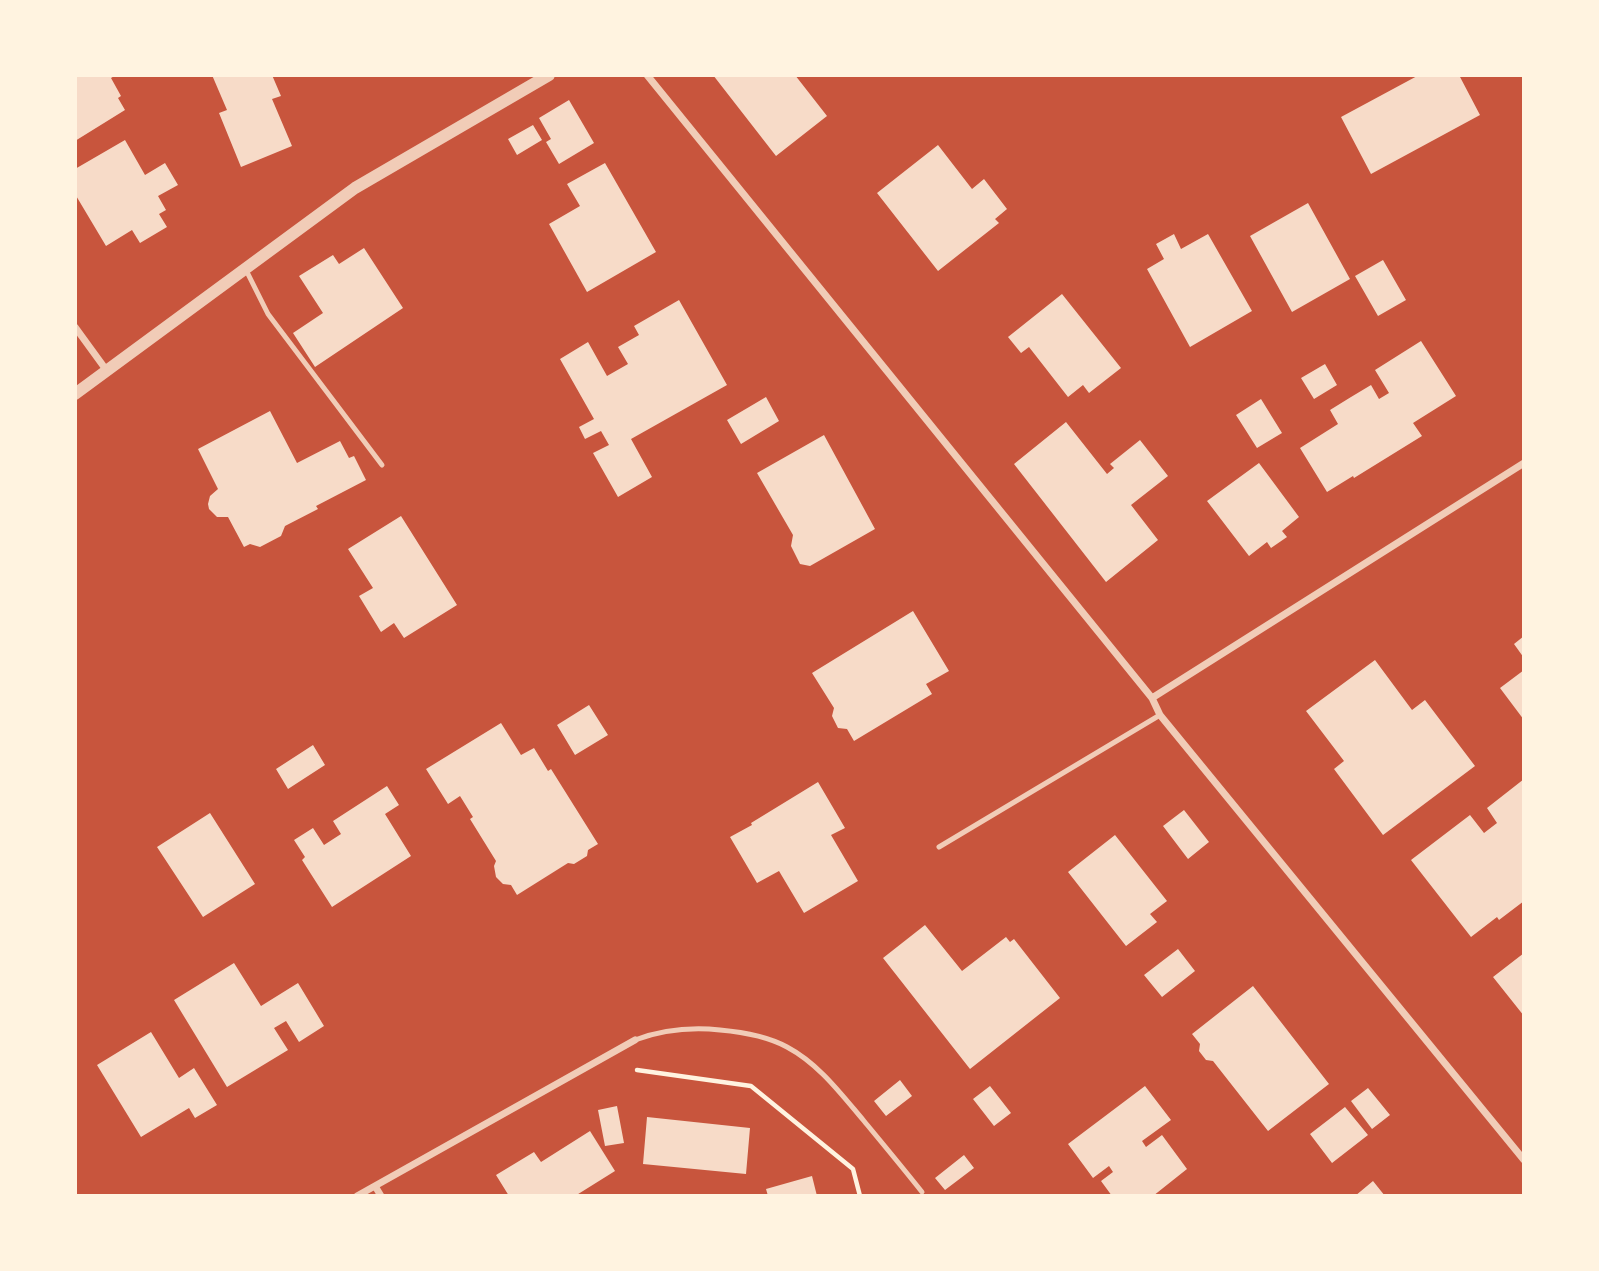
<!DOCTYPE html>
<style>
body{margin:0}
#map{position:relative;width:1599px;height:1271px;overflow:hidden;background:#c8553d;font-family:"Fira Sans Condensed",sans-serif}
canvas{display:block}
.frame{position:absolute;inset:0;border:77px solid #fff3e0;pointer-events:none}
</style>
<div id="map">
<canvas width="1599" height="1271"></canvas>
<div class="frame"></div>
</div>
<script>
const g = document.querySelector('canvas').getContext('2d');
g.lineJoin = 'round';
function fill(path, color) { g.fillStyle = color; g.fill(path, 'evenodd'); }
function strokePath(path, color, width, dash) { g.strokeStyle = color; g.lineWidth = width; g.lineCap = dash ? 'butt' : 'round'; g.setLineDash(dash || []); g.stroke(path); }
fill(new Path2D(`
 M75,75h41l-5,3 10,18 -3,2 7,12 -50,31z
 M212,75h60l9,21 -9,3 20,47 -51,21 -22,-54 8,-3z
 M713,75h82l32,41 -51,40z
 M1419,75h40l21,40 -109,59 -30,-57z
 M569,100l25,43 -35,21 -13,-22 5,-3 -12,-21z
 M533,125l9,15 -25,15 -9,-16z
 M125,140l20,35 20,-12 13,22 -20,11 8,14 -7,4 8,13 -27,16 -8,-13 -26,16 -31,-52v-25z
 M938,145l34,44 12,-10 23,30 -12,10 4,4 -61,48 -61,-78z
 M605,163l51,89 -69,40 -38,-68 31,-18 -13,-22z
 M1308,203l42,76 -58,33 -42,-76z
 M1174,234l7,15 27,-15 44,77 -62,36 -43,-78 17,-10 -8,-15z
 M364,248l39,60 -88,59 -22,-34 30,-20 -24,-37 34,-21 6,9z
 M1383,260l23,40 -28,16 -23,-40z
 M1062,294l59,74 -32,25 -6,-8 -15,12 -39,-50 -8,6 -13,-16z
 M679,300l48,85 -96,54 21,38 -34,20 -25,-44 16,-8 -8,-14 -16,8 -6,-12 15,-8 -34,-60 28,-17 19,34 21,-12 -10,-17 21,-12 -5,-9z
 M1421,341l35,55 -43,27 9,13 -68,42 -1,-2 -26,16 -27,-44 38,-24 -8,-14 21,-13 20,-12 8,14 10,-6 -14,-23z
 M1325,364l12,21 -23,14 -13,-21z
 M766,397l13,24 -38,23 -14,-24z
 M1261,399l21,34 -25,15 -21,-33z
 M270,411l27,52 43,-22 9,17 5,-2 12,24 -50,26 2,3 -33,17 -4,10 -21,11 -10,-3 -6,3 -16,-30h-11l-8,-8 -1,-5 2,-8 8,-7 -20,-40z
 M1066,422l41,52 7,-6 -4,-4 30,-24 28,36 -37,29 27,35 -52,42 -92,-118z
 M824,435l51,94 -65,37 -10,-2 -9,-18 2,-11 -36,-62z
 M1259,463l40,54 -17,14 5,6 -16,11 -4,-6 -18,14 -42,-55z
 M401,516l56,89 -53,33 -10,-15 -13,9 -22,-36 14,-8 -25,-39z
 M913,611l36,60 -23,13 6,10 -78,47 -7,-12 -9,-1 -6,-12 2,-8 -22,-35z
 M1524,636v22l-10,-14z
 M1375,660l37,50 13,-10 50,66 -92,69 -49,-66 10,-8 -38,-50z
 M1524,670v50l-24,-32z
 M589,705l19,30 -33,20 -18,-30z
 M501,723l20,32 13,-7 14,23 3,-2 47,75 -10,6 -1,6 -13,8 -6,-1 -51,32 -6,-10 -8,-1 -7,-7 -2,-11 2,-5 -26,-42 3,-2 -13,-21 -12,8 -22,-35z
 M313,745l12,20 -37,24 -12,-20z
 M1524,779v122l-25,19 -2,-3 -26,20 -60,-77 59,-45 14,18 13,-10 -10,-15z
 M818,782l27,46 -14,7 27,46 -54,32 -25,-42 -22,12 -27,-46 22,-12 -1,-2z
 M387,786l12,19 -14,9 26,42 -79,51 -30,-47 3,-3 -11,-17 19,-12 11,17 17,-11 -8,-13z
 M1184,810l25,32 -21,17 -25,-33z
 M210,813l45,71 -52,33 -46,-70z
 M1115,835l52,66 -17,13 7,8 -31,24 -58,-74z
 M925,925l37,46 44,-34 4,5 4,-3 46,59 -90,71 -87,-111z
 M1178,949l17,22 -33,26 -18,-22z
 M1524,953v63l-31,-39z
 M234,963l27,43 37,-23 26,43 -25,16 -13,-21 -12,7 14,22 -61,37 -53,-87z
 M1253,986l76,98 -61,47 -55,-70 -7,-1 -7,-9 1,-7 -8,-10z
 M151,1032l28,46 15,-10 23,37 -22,13 -6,-10 -48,29 -44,-72z
 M900,1080l12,16 -26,20 -12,-15z
 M990,1086l21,27 -17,13 -21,-27z
 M1145,1086l26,34 -29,21 4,6 16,-12 25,34 -34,27h-41l-11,-15 12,-9 -4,-6 -16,12 -25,-34z
 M1368,1088l22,27 -18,14 -21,-28z
 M617,1106l7,37 -19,3 -7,-36z
 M1345,1107l23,28 -36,28 -22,-29z
 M647,1117l103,11 -4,46 -103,-10z
 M590,1131l25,40 -40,25h-66l-13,-21 38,-23 7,10z
 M964,1155l10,13 -29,22 -10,-12z
 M812,1176l5,20h-49l-2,-7z
 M1373,1181l12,15h-30z`), '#f7dbc8');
strokePath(new Path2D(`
 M637,1070l114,16 102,83 7,27`), '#fff3e0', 4.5);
strokePath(new Path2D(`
 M246,270l22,44 114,151
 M939,847l221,-132
 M635,1040c27,-10 56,-13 85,-10 22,2 47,6 67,17 32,17 54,47 77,74 19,23 39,47 58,71`), '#f1ccb7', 5);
strokePath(new Path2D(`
 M647,75l505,623 8,17 364,445
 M75,327l32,44
 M1152,698l372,-235
 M375,1186l6,10
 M357,1196l278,-156`), '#f1ccb7', 7);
strokePath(new Path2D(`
 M75,394l280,-206 194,-113`), '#f1ccb7', 12);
</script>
